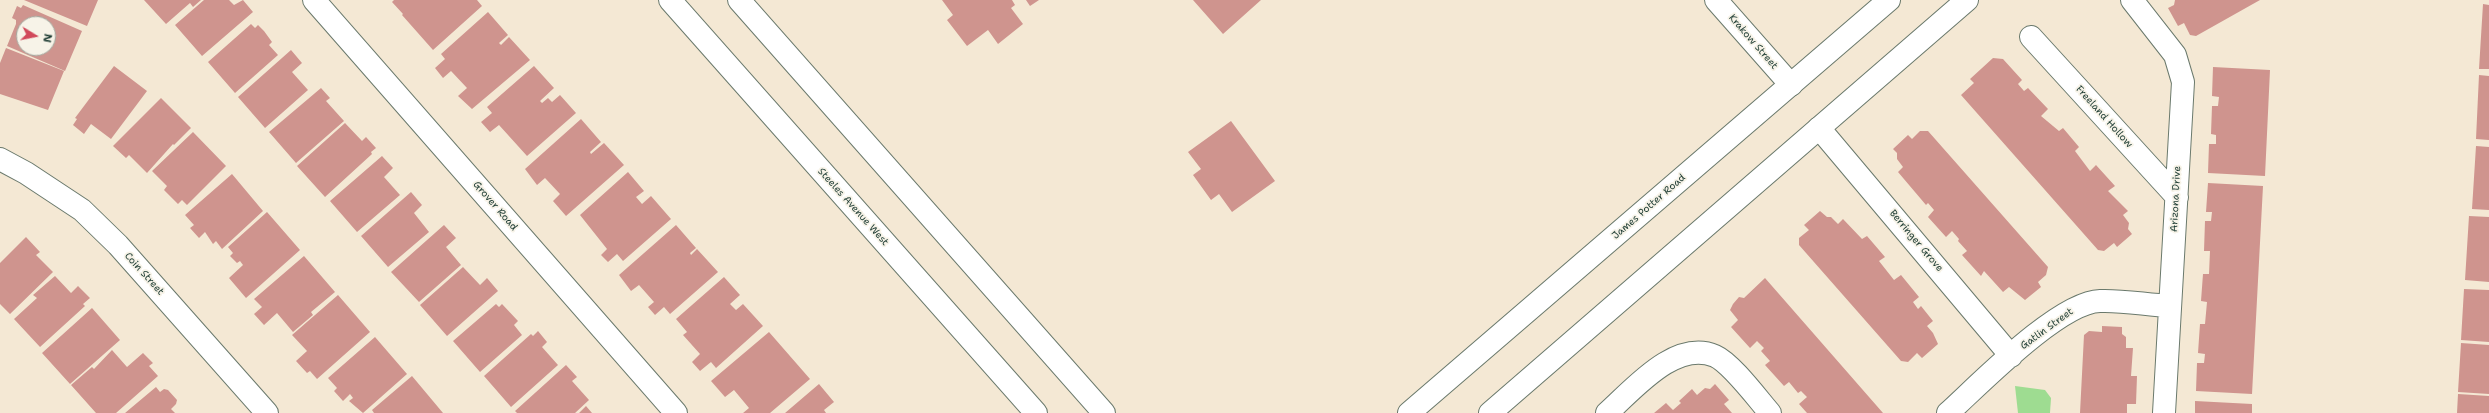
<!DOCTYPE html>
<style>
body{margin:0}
#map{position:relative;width:2489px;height:413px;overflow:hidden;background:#f4e8d4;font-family:"Shantell Sans",sans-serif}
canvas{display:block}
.north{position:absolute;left:16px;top:16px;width:40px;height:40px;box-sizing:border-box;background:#f7f3e8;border:1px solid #a1aaa0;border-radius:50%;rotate:100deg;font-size:11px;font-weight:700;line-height:16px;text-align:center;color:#1f3d34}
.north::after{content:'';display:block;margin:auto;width:14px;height:18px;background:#d1495b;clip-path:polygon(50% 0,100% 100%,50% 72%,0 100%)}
</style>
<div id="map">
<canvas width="2489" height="413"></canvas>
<div class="north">N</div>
</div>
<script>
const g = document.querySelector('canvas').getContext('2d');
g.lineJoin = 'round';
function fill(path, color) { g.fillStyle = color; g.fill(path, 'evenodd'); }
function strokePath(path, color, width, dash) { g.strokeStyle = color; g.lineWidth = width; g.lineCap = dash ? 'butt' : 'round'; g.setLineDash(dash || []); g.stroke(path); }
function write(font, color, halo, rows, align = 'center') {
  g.font = font + ' "Shantell Sans",sans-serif'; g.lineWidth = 3.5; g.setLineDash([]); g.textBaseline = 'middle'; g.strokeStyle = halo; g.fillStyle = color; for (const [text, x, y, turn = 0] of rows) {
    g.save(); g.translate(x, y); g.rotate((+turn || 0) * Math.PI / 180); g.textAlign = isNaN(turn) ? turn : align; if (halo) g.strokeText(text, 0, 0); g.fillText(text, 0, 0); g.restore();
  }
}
fill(new Path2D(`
 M2015,386l30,4 6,8 -1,15h-32z`), '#9edc91');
fill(new Path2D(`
 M24,0h74l-11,26z
 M144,0h57l-8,7 -3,-4 -24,21z
 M204,0h25l5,5 9,-5 10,12 -51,44 -27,-31z
 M394,0h83l5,6 -49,44 -31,-35 1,-1 -11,-12z
 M942,0h70l3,5 -4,3 12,16 -25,20 -10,-14 -21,16 -20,-26 6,-5z
 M1026,0h13l-9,6z
 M1193,0h68l-38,34z
 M2175,0h85l-64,36 -6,-1 -6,-12 -6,3 -10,-18 6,-3z
 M2483,4l6,1v64h-10z
 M23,5l59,26 -17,40 -58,-25 9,-22v-4l-4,-2 5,-12 4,2zM24,24h24v24h-24z
 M488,12l20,23 -9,8 2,2 8,-8 21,23 -58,49 -14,-13 9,-8 -16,-17 -8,7 -8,-10 10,-9 -4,-5z
 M251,24l4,4 3,-3 6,6 8,11 -3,3 9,10 -43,38 -27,-31z
 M6,48l58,23 -16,39 -48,-16v-31z
 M291,50l11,13 -10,9 16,18 -43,38 -27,-31z
 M1993,58l10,1 19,21 -4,4 6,7 4,-3 20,21 -7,7 18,15 4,-3 16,19 -4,4 15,20 6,-6 19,21 -7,5 20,20 -5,4 6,8 -1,6 4,5 -15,13 -3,-4 -10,8 -6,-1 -137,-155 13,-12 -4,-4z
 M114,66l33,25 -36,48 -20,-15 -7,10 -11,-9 4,-6 -2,-1z
 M534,66l20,22 -14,13 2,2 6,-5 4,4 8,-7 16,18 -49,43 -28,-31 -9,7 -9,-10 11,-9 -5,-6z
 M2213,67l57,3 -5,106 -57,-3 1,-29h7v-9l-5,-1 1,-28h6l1,-9 -7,-1z
 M2479,75l10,1v64l-13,-1z
 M321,88l9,10 -4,3 18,20 -48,42 -27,-31z
 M161,98l30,30 -17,17 -1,-1 -26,29 -18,-18 -3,3 -13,-12z
 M581,119l20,23 -11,10 1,2 13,-11 20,22 -58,51 -13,-15 7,-7 -15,-16 -8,7 -12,-16z
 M1231,121l44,60 -43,31 -13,-18 -8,6 -18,-25 8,-6 -13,-17z
 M345,123l17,18 4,-4 10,11 -5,4 1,2 -47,43 -28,-31z
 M1920,131h8l120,136 -2,8 -8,7 3,5 -16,13 -16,-13 -6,5 -19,-21 -3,5 -19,-21 5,-4 -9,-10 1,-2 -7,-8 -6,6 -18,-20 6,-7 -6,-7 -2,2 -28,-33 5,-5 -6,-8v-6l-4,-4 15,-14 4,4z
 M193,132l33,34 -39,39 -5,-5 -4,4 -14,-14 3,-4 -15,-15z
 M2476,146l13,1v63l-17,-1z
 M382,156l11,12 -9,9 16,18 -43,37 -27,-31z
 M628,172l16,19 -8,6 6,7 9,-8 20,23 -48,42 -6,-7 -9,8 -7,-7 6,-6 -27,-34z
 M232,174l31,37 -41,38 -6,-8 -3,3 -8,-12 -6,6 -9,-10 4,-3 -9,-10z
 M2208,183l55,3 -11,208 -56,-3 1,-28h7l1,-9 -7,-1 2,-29h5l2,-22 -6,-1 2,-27h6l1,-23h-6l1,-30h6l1,-9h-6z
 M411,192l11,13 -8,8 15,19 -41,35 -27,-31z
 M1820,211l7,6h4l7,7 5,-5 19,20 5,-3 18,21 -6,4 15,19 7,-5 18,22 -6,5 5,7 3,-3 12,15 -6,5 6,7 5,11 -16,14 -5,-5 -9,9 -7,-1 -102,-116v-7l10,-8 -5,-5z
 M267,212l33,38 -54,48 -17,-20 14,-13 -3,-4 -3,2 -7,-7 3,-3 -5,-6z
 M2469,216l20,1v65l-24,-2z
 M444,225l12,13 -10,9 15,18 -42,37 -28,-30z
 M676,225l20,23 -6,5 1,2 6,-6 21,23 -48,42 -6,-7 -9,8 -7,-8 6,-5 -15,-17 -8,6 -12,-16z
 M26,237l14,15 -4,3 17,17 -43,42 -10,-10v-41z
 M304,256l31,36 -24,20 2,3 -20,17 -16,-19 -13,12 -10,-11 8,-7 -8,-8z
 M463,267l17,18 7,-7 11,13 -51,45 -27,-31z
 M55,276l16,17 7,-7 12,12 -7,6 2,2 -45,41 -26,-28 23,-21 -4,-3z
 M724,277l16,18 -10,9 6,6 7,-6 20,22 -47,42 -5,-6 -11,9 -8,-9 8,-8 -17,-19 4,-3 -11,-13z
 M1765,278l118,135h-76l-8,-9 8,-7 -6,-6 -3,2 -9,-11 -5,4 -19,-21 5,-4 -9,-10 3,-3 -7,-7 -7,7 -19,-21 7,-7 -8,-10 3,-6 6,-7 5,1z
 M2464,289l25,1v52l-28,-2z
 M338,295l32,37 -53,47 -7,-8 -3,2 -11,-12 11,-10 -15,-16z
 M496,304l3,3 3,-3 16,17 -4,4 8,10 -42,37 -27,-31z
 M92,308l28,32 -50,44 -28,-31z
 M2102,326l20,1v7l4,3v11h7l-2,28h6l-1,28h-9v9h-47l4,-78 5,-4 13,1z
 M538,331l9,11 -5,5 16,18 -47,42 -27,-31 47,-42 2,2z
 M769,332l41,47 -40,34h-27l6,-5 -15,-18 -9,7 -14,-16z
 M375,337l32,37 -44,39 -14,-12 4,-3 -3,-4 -7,7 -9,-10 3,-3 -9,-10z
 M2461,343l28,2v49l-31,-2z
 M112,350l15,17 16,-14 10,10 -4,3 9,10 -42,37h-20l-25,-28 21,-18 2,2z
 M566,365l11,12 -5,4 17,19 -14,13h-58l-2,-2z
 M412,376l31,37h-69l-2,-3z
 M819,384l15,18 -10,8 2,3h-41z
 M1715,384l14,16 -5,4 8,9h-78l12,-10 7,7 8,-7 -2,-2 13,-12 5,6 8,-7 5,1z
 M156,387l4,5 4,-3 4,1 9,10 -1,4 -5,5 4,4h-50z
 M2458,394l31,2v17h-32z
 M2195,401l57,3v9h-57z
 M586,406l6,7h-13z`), '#cf948e');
const minor = new Path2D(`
 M314,0l362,413
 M1716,0l75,85
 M2132,0l43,55 8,27 -19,331
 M2031,37l146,160
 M1819,128l192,228
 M0,159l26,14 56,37 36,35 149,168
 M1607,413c26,-23 68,-74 108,-57 16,7 42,42 55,57
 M1948,413c31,-28 111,-111 152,-112 23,-1 47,4 70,5`);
const secondary = new Path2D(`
 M670,0l366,413
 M739,0l365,413
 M1409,413l480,-413
 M1490,413l477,-413`);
strokePath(minor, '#6a796c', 24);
strokePath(secondary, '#6a796c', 24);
strokePath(minor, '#fff', 22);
strokePath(secondary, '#fff', 22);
write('10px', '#1f3d34', '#f7f3e8', [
 ["Krakow Street",1753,42,49],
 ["Freeland Hollow",2104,117,48],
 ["Arizona Drive",2176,199,-87],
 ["Grover Road",495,206,49],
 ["Steeles Avenue West",853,207,48],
 ["James Potter Road",1649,207,-41],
 ["Berringer Grove",1916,241,50],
 ["Coin Street",144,274,48],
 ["Gatlin Street",2047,329,-36]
]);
</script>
